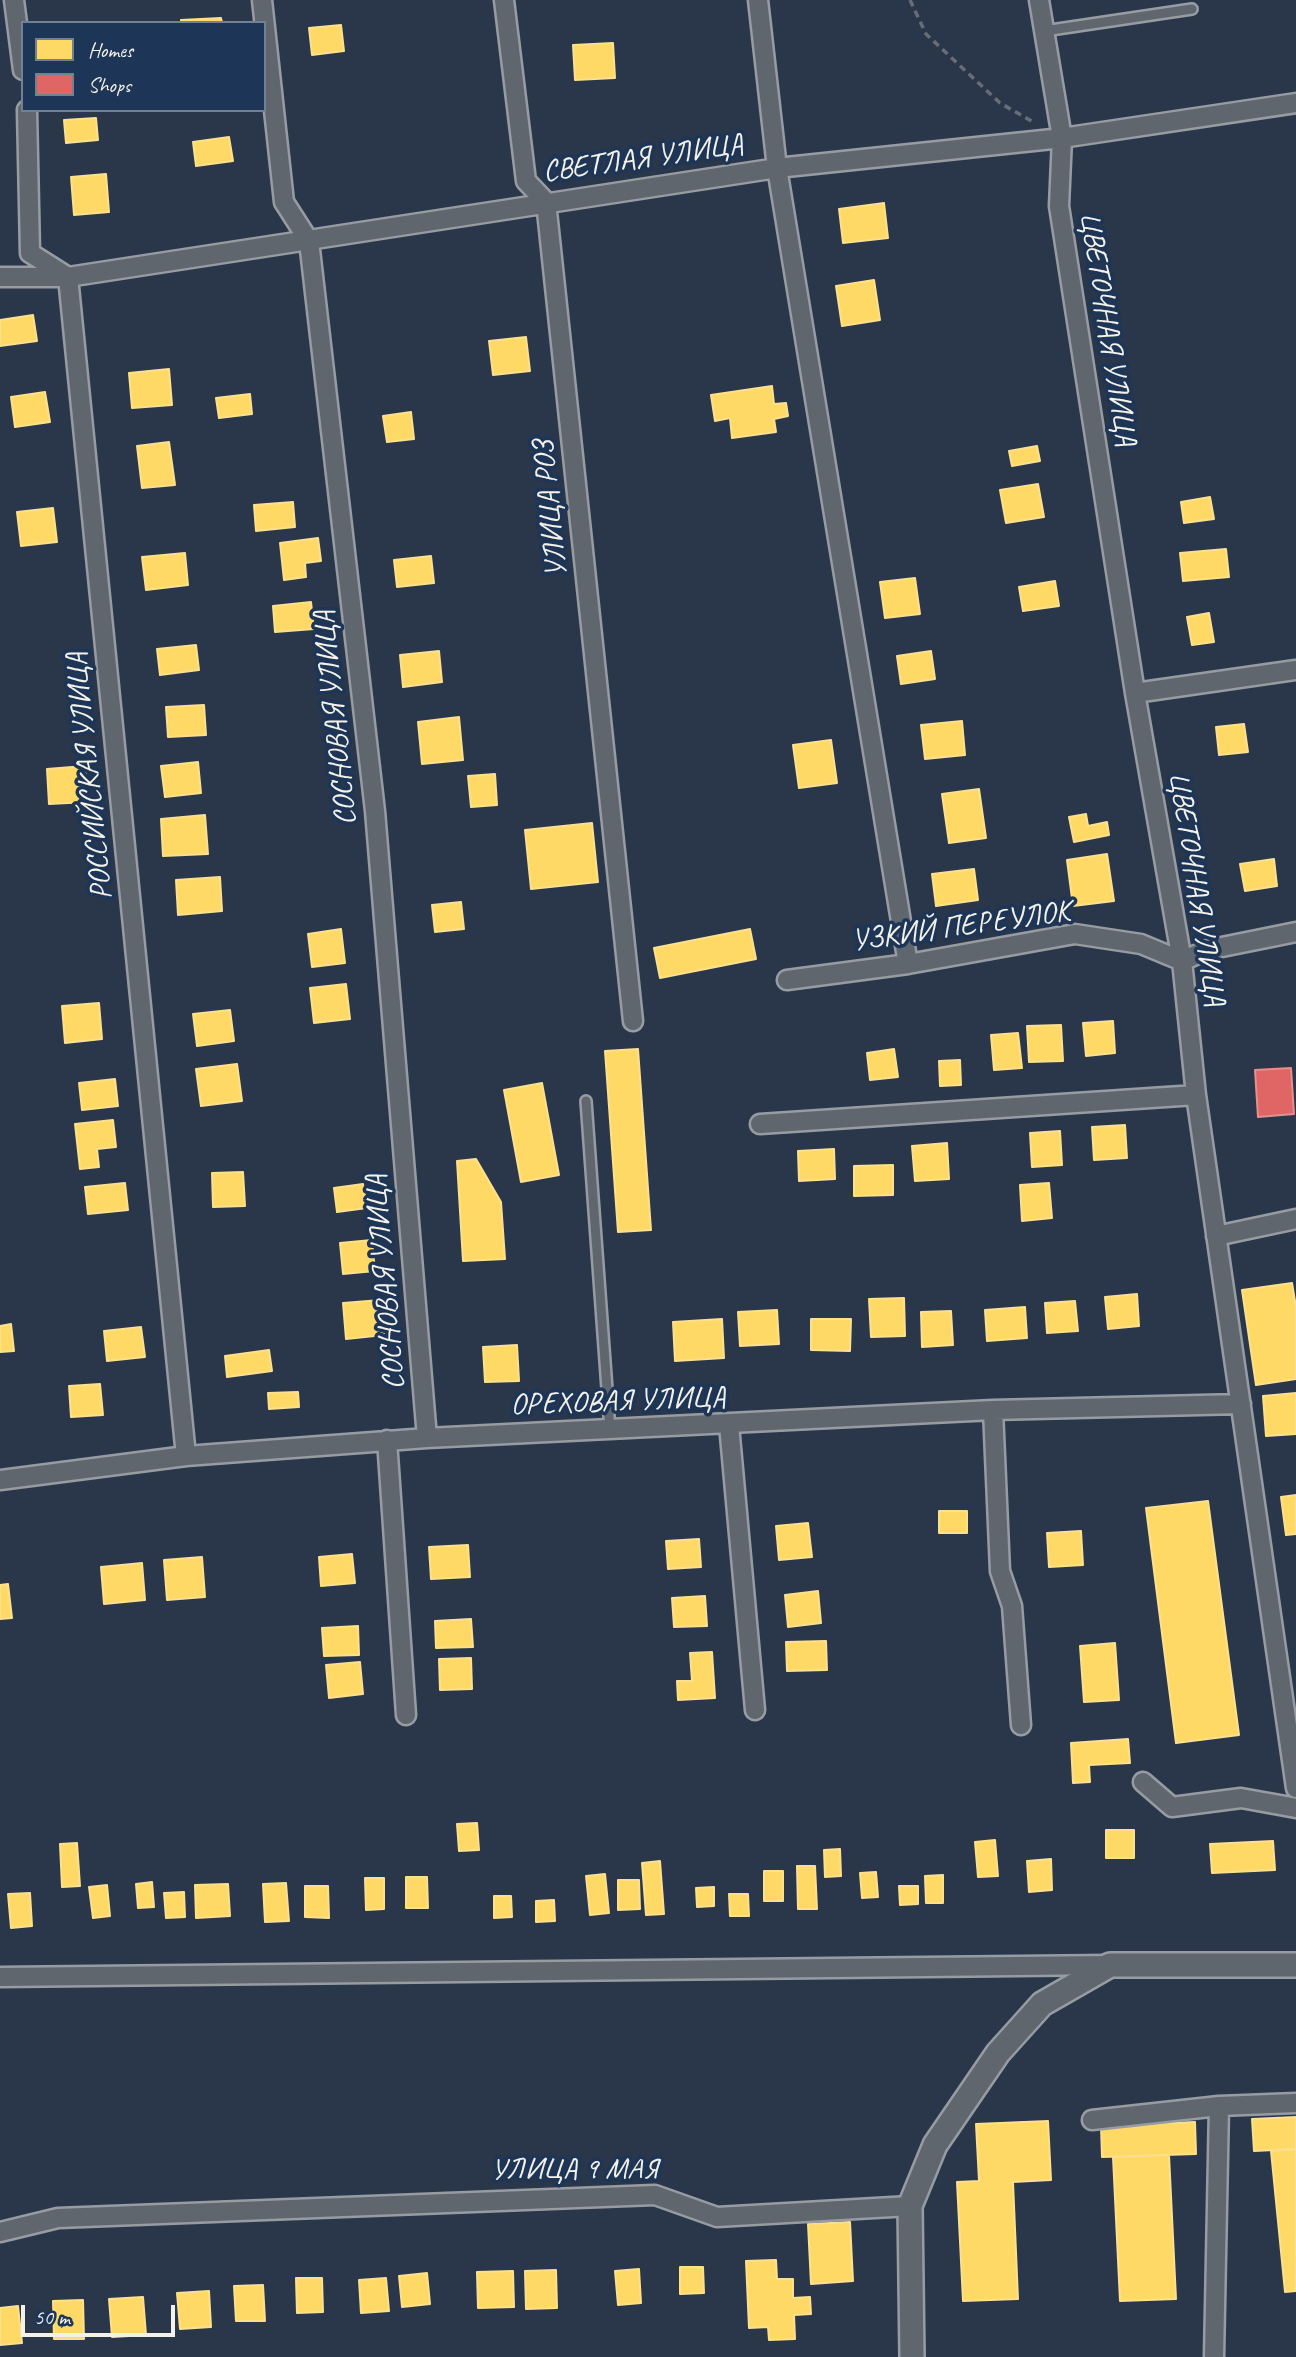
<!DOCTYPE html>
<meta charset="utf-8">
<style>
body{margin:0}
#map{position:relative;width:1296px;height:2357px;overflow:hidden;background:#2a374a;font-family:Caveat,sans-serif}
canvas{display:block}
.legend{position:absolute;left:21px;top:21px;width:245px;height:91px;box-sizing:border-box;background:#1d3557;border:2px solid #738091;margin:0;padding:9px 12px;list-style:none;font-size:21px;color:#f4f1e8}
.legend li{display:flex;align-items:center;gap:14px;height:35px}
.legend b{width:35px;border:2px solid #738091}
.scale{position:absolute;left:21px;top:2305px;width:154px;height:32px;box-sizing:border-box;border:4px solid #f4f1e8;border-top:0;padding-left:9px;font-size:21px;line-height:24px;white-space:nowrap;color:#f4f1e8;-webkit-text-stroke:5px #1d3557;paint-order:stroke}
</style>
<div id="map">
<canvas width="1296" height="2357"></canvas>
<ul class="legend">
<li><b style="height:19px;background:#ffd966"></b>Homes</li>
<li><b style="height:19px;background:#e06666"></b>Shops</li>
</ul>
<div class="scale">50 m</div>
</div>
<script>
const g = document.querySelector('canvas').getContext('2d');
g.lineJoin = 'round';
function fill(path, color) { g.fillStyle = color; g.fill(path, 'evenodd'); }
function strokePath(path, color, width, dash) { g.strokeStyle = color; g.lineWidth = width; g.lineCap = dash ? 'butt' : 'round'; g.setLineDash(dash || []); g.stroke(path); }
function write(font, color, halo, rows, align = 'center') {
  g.font = font + ' Caveat,sans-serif'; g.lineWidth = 7; g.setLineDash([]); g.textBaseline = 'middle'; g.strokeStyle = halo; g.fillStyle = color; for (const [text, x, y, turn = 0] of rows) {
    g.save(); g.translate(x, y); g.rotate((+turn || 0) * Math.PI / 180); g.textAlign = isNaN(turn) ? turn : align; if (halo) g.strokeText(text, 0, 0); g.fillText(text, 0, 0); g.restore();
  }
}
const homes = new Path2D(`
 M221,18l1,5h-41v-3z
 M341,25l3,26 -32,4 -3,-27z
 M613,43l2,35 -40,2 -2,-35z
 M96,118l2,22 -32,3 -2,-23z
 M229,137l4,24 -37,5 -3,-24z
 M106,174l3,38 -35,3 -3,-38z
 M884,203l4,35 -45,5 -4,-34z
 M874,280l6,40 -38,6 -6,-40z
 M33,315l4,26 -37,5v-26z
 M526,337l4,34 -37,4 -4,-34z
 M169,369l3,36 -40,3 -3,-35z
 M772,386l2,18 12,-1 2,13 -14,3 2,13 -44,6 -2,-20 -15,3 -4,-26z
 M45,392l5,30 -35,5 -4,-30z
 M250,394l2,20 -33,4 -3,-20z
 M411,412l3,27 -27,3 -4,-26z
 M169,442l6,43 -33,3 -5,-42z
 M1037,446l3,15 -28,5 -3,-15z
 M1038,484l6,33 -38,6 -6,-33z
 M1210,497l4,22 -30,4 -3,-21z
 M293,502l2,25 -39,4 -2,-26z
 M53,508l4,34 -36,4 -4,-34z
 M318,538l3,23 -16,2 1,14 -22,3 -4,-37z
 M1226,549l3,28 -46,4 -3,-28z
 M185,553l3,32 -42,5 -4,-33z
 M431,556l3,27 -37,4 -3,-27z
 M915,578l5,36 -35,4 -5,-36z
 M1055,581l4,25 -36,5 -4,-24z
 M311,602l3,27 -39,3 -2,-26z
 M1209,613l5,29 -22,3 -5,-28z
 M196,645l3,25 -39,5 -3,-26z
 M439,651l3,31 -39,5 -3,-32z
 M931,651l4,28 -34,5 -4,-28z
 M204,705l2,30 -38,2 -2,-30z
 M459,717l4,43 -41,4 -4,-42z
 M962,721l3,34 -40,4 -4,-34z
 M1244,724l4,28 -29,3 -3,-28z
 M831,740l6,43 -38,5 -6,-43z
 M198,762l3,31 -36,4 -4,-31z
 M85,766l3,36 -39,2 -2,-35z
 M495,774l2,31 -26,2 -3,-31z
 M979,789l7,49 -37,5 -7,-49z
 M1086,814l2,12 19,-4 2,13 -35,7 -5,-25z
 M205,815l3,39 -45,2 -2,-37z
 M592,823l6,59 -67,7 -6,-59z
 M1107,854l7,47 -41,5 -6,-46z
 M1274,859l3,27 -32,5 -5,-27z
 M974,869l4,31 -42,6 -4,-32z
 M220,877l2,34 -44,4 -2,-35z
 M461,902l3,27 -29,3 -3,-27z
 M341,929l4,34 -33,4 -4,-33z
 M750,929l6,30 -96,19 -6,-30z
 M346,984l4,35 -36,4 -4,-35z
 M99,1003l3,36 -37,4 -3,-37z
 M230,1010l4,31 -37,5 -4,-32z
 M1113,1021l2,32 -29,3 -3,-33z
 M1061,1025l2,36 -34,1 -2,-36z
 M1018,1033l4,35 -28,2 -3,-35z
 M638,1049l13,181 -33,2 -13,-181z
 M894,1049l4,28 -28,3 -3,-27z
 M960,1060l1,25 -21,1 -1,-25z
 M237,1064l5,37 -41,5 -5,-37z
 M115,1079l3,27 -36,4 -3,-27z
 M542,1083l17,92 -38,7 -17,-92z
 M113,1120l3,27 -19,2 2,18 -19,2 -5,-45z
 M1125,1125l2,33 -33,2 -2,-33z
 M1060,1131l2,34 -30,2 -2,-34z
 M947,1143l2,36 -34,2 -3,-35z
 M834,1149l1,30 -36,2 -1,-30z
 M476,1159l25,43 4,57 -42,2 -6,-100z
 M893,1165v30l-39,1v-30z
 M243,1172l2,34 -32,1 -1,-34z
 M125,1183l3,27 -40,4 -3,-27z
 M1049,1183l3,35 -30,3 -2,-36z
 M363,1184l4,24 -30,4 -3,-24z
 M372,1240l3,31 -32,3 -3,-31z
 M1292,1283l4,24v72l-40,6 -14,-95z
 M1137,1294l2,32 -31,3 -3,-32z
 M904,1298l1,38 -34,1 -2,-38z
 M381,1300l3,35 -38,4 -3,-36z
 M1075,1301l3,30 -31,2 -2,-30z
 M1025,1307l2,31 -40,3 -2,-31z
 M777,1310l2,34 -39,2 -2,-34z
 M951,1311l2,34 -31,2 -1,-35z
 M722,1319l2,39 -49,3 -2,-39z
 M811,1319h40l-1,32 -39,-1z
 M11,1324l3,27 -14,1v-26z
 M141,1327l4,30 -38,4 -3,-30z
 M517,1345l2,36 -34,1 -2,-35z
 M269,1350l3,21 -45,6 -2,-21z
 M100,1384l3,31 -32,2 -2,-31z
 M298,1392l1,15 -30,2 -1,-16z
 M1296,1393v41l-30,2 -3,-40z
 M1296,1495v39l-10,1 -5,-38z
 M1208,1501l31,234 -63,8 -30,-235z
 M939,1511h28v22h-28z
 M808,1523l4,34 -33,3 -3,-34z
 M1081,1531l2,34 -34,2 -2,-34z
 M699,1539l2,28 -33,2 -2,-28z
 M468,1545l2,32 -39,2 -2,-32z
 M352,1554l3,29 -34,3 -2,-29z
 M202,1557l3,40 -38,3 -3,-40z
 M142,1563l3,37 -41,4 -3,-37z
 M8,1584l4,34 -12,1v-34z
 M818,1591l3,32 -33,4 -3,-32z
 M705,1596l2,30 -33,1 -2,-29z
 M471,1619l2,28 -37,1 -1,-27z
 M358,1626l1,29 -35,1 -2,-28z
 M826,1641l1,29 -40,1 -1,-29z
 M1115,1643l4,57 -35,2 -4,-56z
 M712,1652l3,46 -37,2 -1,-19h15l-2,-28z
 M471,1658l1,31 -32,1 -1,-31z
 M360,1662l3,32 -34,4 -3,-33z
 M1128,1739l2,24 -41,2 1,17 -17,1 -2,-40z
 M477,1823l2,27 -20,1 -2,-27z
 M1106,1830h28v28h-28z
 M995,1840l3,36 -20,1 -3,-35z
 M1273,1841l2,29 -63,3 -2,-29z
 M77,1843l3,43 -18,1 -2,-43z
 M840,1849l1,27 -16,1 -1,-27z
 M1051,1859l1,31 -23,2 -2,-31z
 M660,1861l4,53 -18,1 -4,-52z
 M797,1866h18l2,43h-19z
 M764,1871h19v30h-19z
 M876,1872l2,25 -16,1 -2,-25z
 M605,1874l4,39 -19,2 -4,-39z
 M943,1875v28h-17l-1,-27z
 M406,1877h21l1,31h-22z
 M365,1878h19v31l-18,1z
 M618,1880h21l1,29 -22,1z
 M152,1882l2,25 -16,1 -2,-24z
 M286,1883l3,38 -24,1 -2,-38z
 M228,1884l2,32 -34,2 -1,-33z
 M107,1885l3,31 -17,2 -4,-31z
 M305,1886h23l1,32 -24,-1z
 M899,1886h19v18l-18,1z
 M714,1887v19l-17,1 -1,-19z
 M184,1892l1,25 -19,1 -2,-25z
 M30,1893l2,33 -21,2 -3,-34z
 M729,1894h19l1,22h-19z
 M494,1896h17l1,21 -18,1z
 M554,1900l1,21 -19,1v-21z
 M1296,2117v32l-42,2 -2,-32z
 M1048,2121l3,59 -38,2 5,117 -55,2 -6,-119 22,-1 -3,-57z
 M1195,2122l1,32 -94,3 -1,-31z
 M1296,2149v142l-11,1 -14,-141z
 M1169,2155l7,144 -56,2 -7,-144z
 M850,2222l3,59 -42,3 -3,-60z
 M776,2260l1,19h16v19l17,-1 1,17 -17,1 1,24 -26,1 -1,-13 -19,1 -3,-67z
 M680,2267h23l1,26 -24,1z
 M639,2269l2,34 -23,2 -3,-34z
 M556,2270l1,38 -31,1 -1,-38z
 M513,2271l1,36 -36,1 -1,-36z
 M427,2273l3,31 -28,3 -3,-31z
 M296,2278h26l1,34 -26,1z
 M386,2278l3,33 -28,2 -2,-33z
 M263,2285l2,36h-29l-2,-35z
 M209,2291l2,36 -31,2 -3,-36z
 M143,2297l3,38 -34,2 -3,-38z
 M83,2300l1,39h-30l-1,-38z
 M18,2306l4,37 -22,2v-37z`);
fill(homes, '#ffd966');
strokePath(homes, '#fce08d', 2);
const shops = new Path2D(`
 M1291,1068l3,46 -36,3 -3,-47z`);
fill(shops, '#e06666');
strokePath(shops, '#e6908d', 2);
const service = new Path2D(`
 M1044,31l148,-22
 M586,1101l24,329`);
const minor = new Path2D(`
 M14,0l9,70
 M262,0l22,202 25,39 66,570 52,627
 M504,0l22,181 20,21 87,819
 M758,0l19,168 131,796
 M1039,0l23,138 -3,68 76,487 47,268 14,134 100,693
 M27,110l3,143 38,24 118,1179
 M0,277h68l709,-109 285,-30 234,-35
 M1135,693l161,-23
 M787,980l121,-16 167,-30 66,10 41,17 25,-11 89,-18
 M760,1124l436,-29
 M1216,1236l80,-17
 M993,1410l7,161 12,35 9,119
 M729,1425l26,285
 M387,1440l19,275
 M0,1480l186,-24 241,-18 566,-28 248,-6
 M1143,1782l29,25 69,-9 55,10
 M0,1977l1110,-12
 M1092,2120l127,-14 77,-3
 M0,2232l58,-14 597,-23 62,22 193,-11
 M1214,2357l5,-251`);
const tertiary = new Path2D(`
 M912,2357l-2,-151 25,-61 63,-92 44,-49 68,-39h186`);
strokePath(service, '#979ca3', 14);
strokePath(minor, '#979ca3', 23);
strokePath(tertiary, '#979ca3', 28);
strokePath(new Path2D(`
 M910,0l16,34 74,69 33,19`), '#666d76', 3.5, [7, 5]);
strokePath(service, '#60666e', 9);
strokePath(minor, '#60666e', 18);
strokePath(tertiary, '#60666e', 23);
write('30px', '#f4f1e8', '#1d3557', [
 ["СВЕТЛАЯ УЛИЦА",643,159,-8],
 ["ЦВЕТОЧНАЯ УЛИЦА",1107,329,81],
 ["УЛИЦА РОЗ",551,509,-96],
 ["СОСНОВАЯ УЛИЦА",336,718,-96],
 ["РОССИЙСКАЯ УЛИЦА",90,776,-96],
 ["ЦВЕТОЧНАЯ УЛИЦА",1196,889,81],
 ["УЗКИЙ ПЕРЕУЛОК",961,927,-8],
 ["СОСНОВАЯ УЛИЦА",386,1282,-95],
 ["ОРЕХОВАЯ УЛИЦА",618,1402,-2],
 ["УЛИЦА 9 МАЯ",574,2170]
]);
</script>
